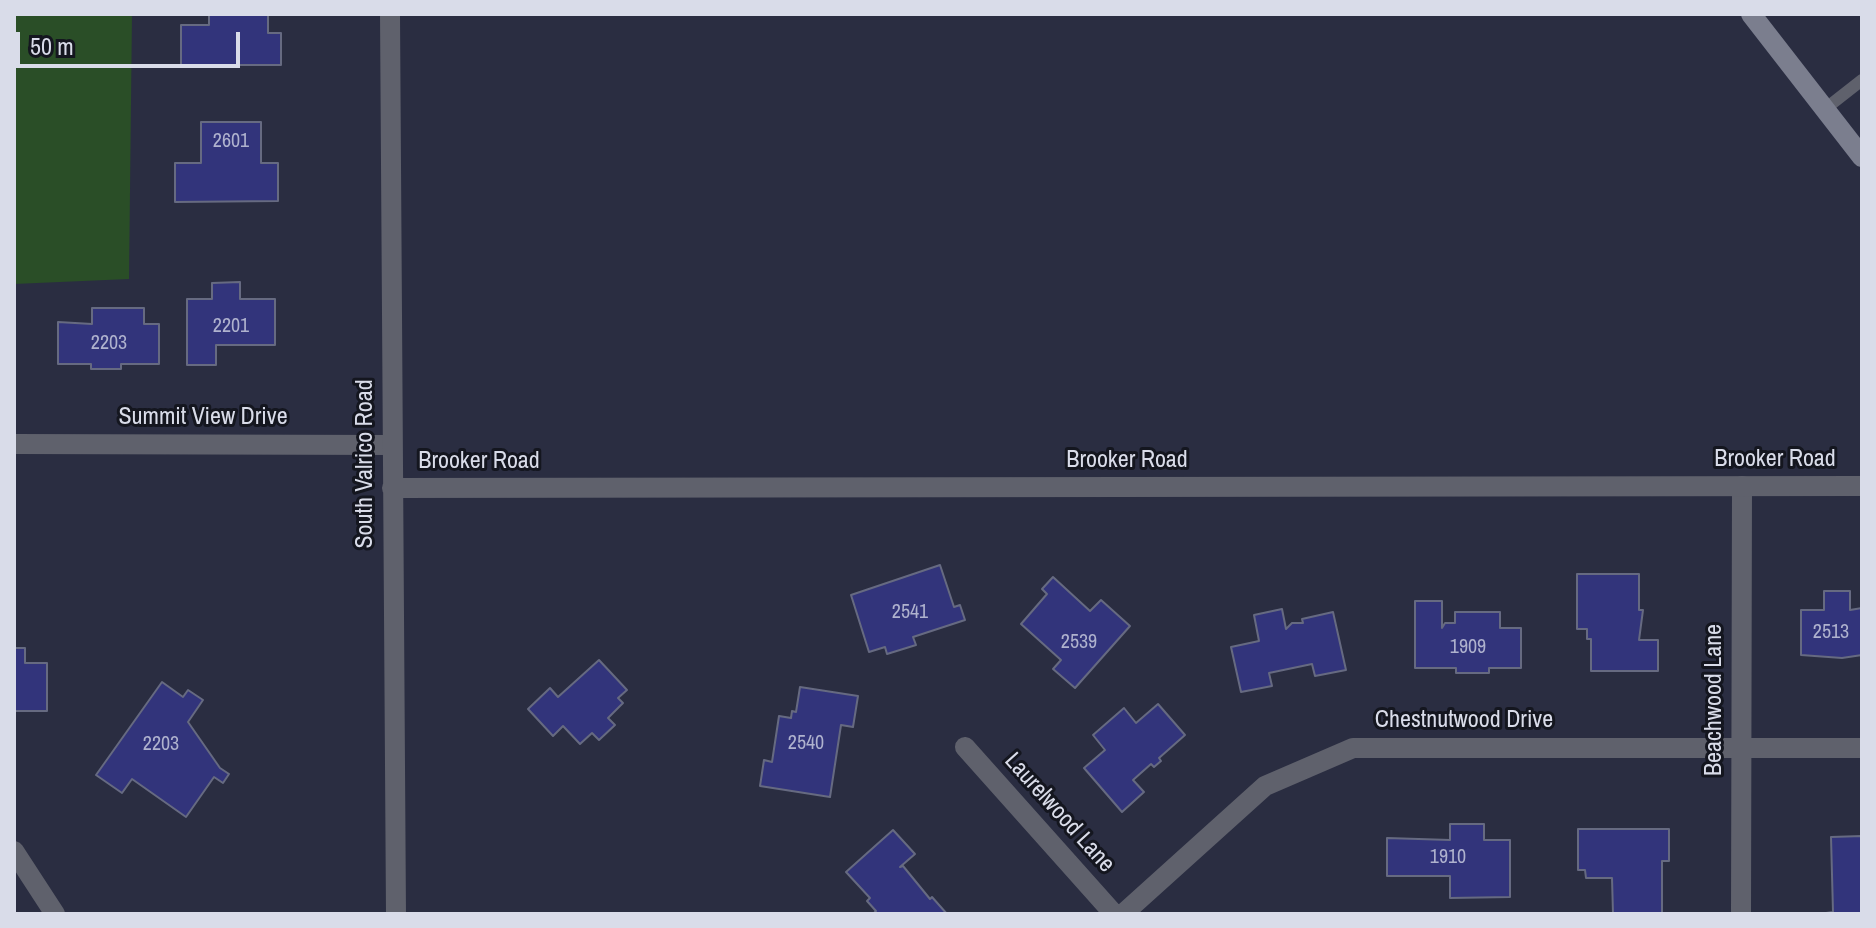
<!DOCTYPE html>
<style>
body{margin:0}
#map{position:relative;width:1876px;height:928px;overflow:hidden;background:#2a2d41;font-family:"Archivo Narrow",sans-serif}
canvas{display:block}
.frame{position:absolute;inset:0;border:16px solid #d9dce9;pointer-events:none}
.scale{position:absolute;left:16px;top:32px;width:224px;height:36px;box-sizing:border-box;border:4px solid #d9dce9;border-top:0;padding-left:10px;font-size:24px;line-height:28px;white-space:nowrap;color:#d9dce9;-webkit-text-stroke:6px #14161f;paint-order:stroke}
</style>
<div id="map">
<canvas width="1876" height="928"></canvas>
<div class="frame"></div>
<div class="scale">50 m</div>
</div>
<script>
const g = document.querySelector('canvas').getContext('2d');
g.lineJoin = 'round';
function fill(path, color) { g.fillStyle = color; g.fill(path, 'evenodd'); }
function strokePath(path, color, width, dash) { g.strokeStyle = color; g.lineWidth = width; g.lineCap = dash ? 'butt' : 'round'; g.setLineDash(dash || []); g.stroke(path); }
function write(font, color, halo, rows, align = 'center') {
  g.font = font + ' "Archivo Narrow",sans-serif'; g.lineWidth = 6; g.setLineDash([]); g.textBaseline = 'middle'; g.strokeStyle = halo; g.fillStyle = color; for (const [text, x, y, turn = 0] of rows) {
    g.save(); g.translate(x, y); g.rotate((+turn || 0) * Math.PI / 180); g.textAlign = isNaN(turn) ? turn : align; if (halo) g.strokeText(text, 0, 0); g.fillText(text, 0, 0); g.restore();
  }
}
fill(new Path2D(`
 M14,14h118l-3,265 -115,5z`), '#2a4e27');
const building = new Path2D(`
 M209,14h59v19h13v32h-100v-40h28z
 M201,122h60v41h17v38l-103,1v-39h26z
 M240,282v17h35v46h-59v20h-29v-66h25v-16z
 M92,308h52v16h15v40h-38v5h-30v-5h-33v-42l34,2z
 M940,565l14,42 6,-2 5,15 -52,17 3,8 -29,9 -2,-7 -16,5 -18,-57z
 M1577,574h62v36h4l-4,30h19v31h-67v-32h-4v-10h-10z
 M1053,577l37,34 11,-11 29,26 -55,62 -22,-19 8,-9 -40,-36 26,-30 -5,-5z
 M1824,591h26v19l12,-2v47l-20,3 -41,-3v-45h23z
 M1415,601h27v27l3,-5h10v-11h45v16h21v40h-32v5h-33v-5h-41z
 M1282,609l4,20 6,-6h11l-1,-4 31,-7 13,58 -31,6 -3,-12 -43,9 3,13 -31,6 -10,-45 28,-6 -5,-26z
 M14,648h11v15h22v48h-33z
 M599,660l28,30 -9,8 5,5 -15,15 7,7 -16,15 -7,-7 -12,11 -17,-18 -10,10 -25,-27 22,-21 8,9z
 M162,682l21,15 5,-7 15,10 -15,22 32,46 9,6 -6,9 -9,-6 -28,40 -54,-38 -10,14 -26,-18z
 M800,687l58,9 -5,31 -12,-2 -11,72 -70,-11 4,-26 8,2 7,-46 12,2 1,-7 4,1z
 M1158,704l27,31 -26,23 2,3 -7,6 -3,-3 -18,16 11,12 -22,20 -38,-44 21,-18 -12,-15 31,-27 12,15z
 M1450,824h34v16h26v57l-60,1v-22h-63v-38l63,2z
 M1578,829h91v32h-7v53h-49l-1,-36h-26l-1,-8h-7z
 M893,830l22,24 -15,13 3,-1 27,33 2,-2 15,17h-74l3,-3 -9,-10 3,-3 -24,-26z
 M1862,836v78h-43l14,-2 -2,-75z`);
fill(building, '#32347b');
strokePath(building, '#666a81', 2);
strokePath(new Path2D(`
 M1825,109l37,-29`), '#5f616c', 12);
strokePath(new Path2D(`
 M14,444l378,1
 M965,747l149,167
 M14,851l41,63
 M1123,914l142,-128 88,-38h509
 M1741,914l1,-428`), '#5f616c', 20);
strokePath(new Path2D(`
 M390,14l6,900
 M392,488l1470,-2`), '#5f616c', 20);
strokePath(new Path2D(`
 M1751,14l111,143`), '#7b7e8e', 20);
write('20px', '#afb2ce', null, [
 ["2601",231,142],
 ["2201",231,327],
 ["2203",109,344],
 ["2541",910,613],
 ["2513",1831,633],
 ["2539",1079,643],
 ["1909",1468,648],
 ["2540",806,744],
 ["2203",161,745],
 ["1910",1448,858]
]);
write('24px', '#d9dce9', '#14161f', [
 ["Summit View Drive",203,418],
 ["Brooker Road",1775,460],
 ["Brooker Road",1127,461],
 ["Brooker Road",479,462],
 ["South Valrico Road",366,464,-90],
 ["Beachwood Lane",1715,700,-90],
 ["Chestnutwood Drive",1464,721],
 ["Laurelwood Lane",1059,813,48]
]);
</script>
